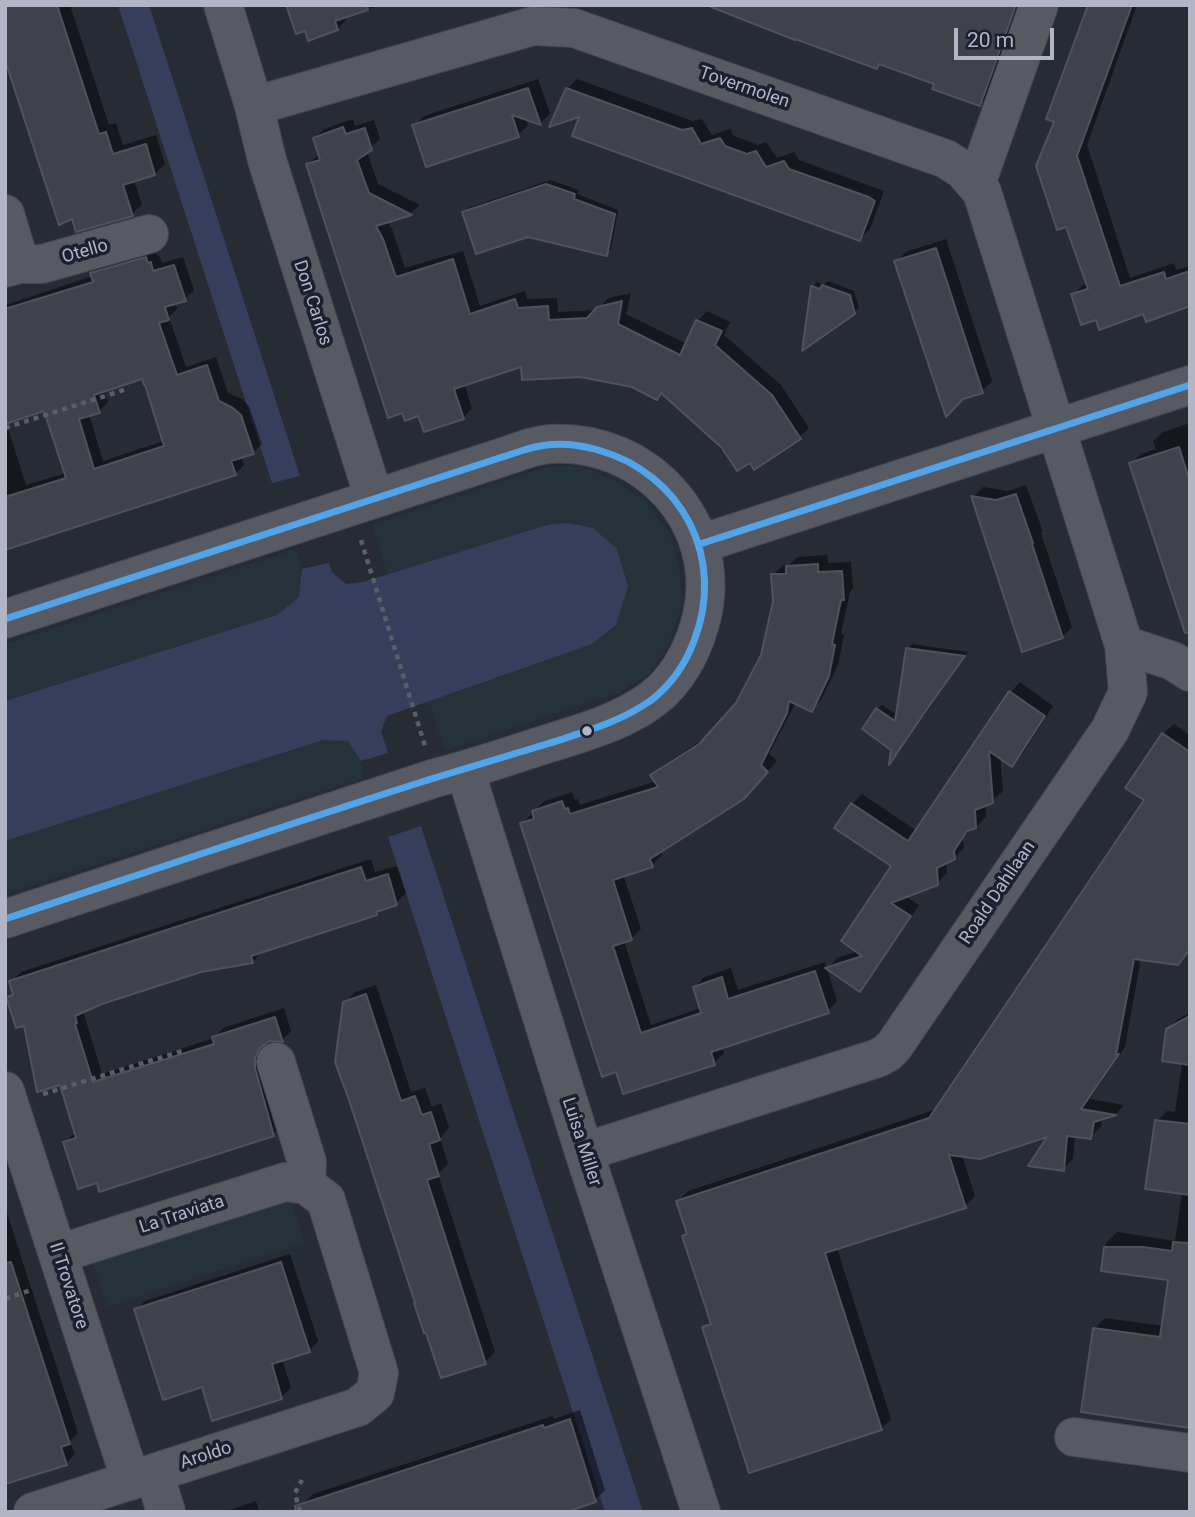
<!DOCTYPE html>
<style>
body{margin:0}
#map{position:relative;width:1195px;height:1517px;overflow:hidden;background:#272b34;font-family:Roboto,sans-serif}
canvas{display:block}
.frame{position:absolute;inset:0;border:7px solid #b1b5c6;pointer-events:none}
.scale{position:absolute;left:954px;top:28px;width:100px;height:32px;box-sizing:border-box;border:4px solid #b1b5c6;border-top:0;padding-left:9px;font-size:21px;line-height:24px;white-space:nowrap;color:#b1b5c6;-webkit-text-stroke:5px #1b202e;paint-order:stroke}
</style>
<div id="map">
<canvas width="1195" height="1517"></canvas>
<div class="frame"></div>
<div class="scale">20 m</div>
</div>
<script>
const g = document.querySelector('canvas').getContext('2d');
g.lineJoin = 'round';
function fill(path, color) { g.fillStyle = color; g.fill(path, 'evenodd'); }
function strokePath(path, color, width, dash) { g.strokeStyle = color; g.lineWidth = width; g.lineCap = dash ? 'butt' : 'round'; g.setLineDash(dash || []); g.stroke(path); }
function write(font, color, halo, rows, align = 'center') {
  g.font = font + ' Roboto,sans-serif'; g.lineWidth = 7; g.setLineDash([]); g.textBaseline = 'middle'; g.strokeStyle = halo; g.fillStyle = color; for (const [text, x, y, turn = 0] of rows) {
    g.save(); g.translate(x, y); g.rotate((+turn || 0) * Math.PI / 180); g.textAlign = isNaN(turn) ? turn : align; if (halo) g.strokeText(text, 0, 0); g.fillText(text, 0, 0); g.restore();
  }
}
fill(new Path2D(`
 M565,465l23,4 27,12 27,17 27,34 10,33 3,39 -13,41 -22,31 -27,16 -175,59 -16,-50 163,-57 36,-58 -11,-37 -24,-21 -46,-3 -159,50 -16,-50 171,-57z
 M296,549l6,19 -3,29 -22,18 -272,86v-57z
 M323,739l25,2 13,20 3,17 -359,116v-53z
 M289,1195l16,48 -198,64 -14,-43 7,-8z`), '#243339');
fill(new Path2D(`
 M118,5h31l151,471 -28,7z
 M568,523l25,5 24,21 11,37 -12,39 -24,19 -205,72 -6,15 7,22 -27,8 -13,-20 -25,-1 -318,101v-140l272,-86 22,-18 3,-28 27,-6 3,9 14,12 17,-2 184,-57z
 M421,826l222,686h-38l-217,-675z`), '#353f5c');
fill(new Path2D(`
 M5,5h65l39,120 7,-2 7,22 33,-10 9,29 -10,10 -21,6 8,24 -10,10 -59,3z
 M288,5h92l-35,12 1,3 -8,9h-32z
 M711,5h310l-32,90 -9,9 -43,-21 -56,-21 -5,5 -81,-29z
 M1090,5h47l-50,140 43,133 44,-15 2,7 14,-4v39l-93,13 -24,-23 10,-10 5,-2 -32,-162z
 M538,79l12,34 -9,10 -15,-5 2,7 -10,10 -104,-9 10,-10z
 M577,79l116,42 9,-2 10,16 18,-6 4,7 24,9 8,-3 11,16 17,-6 5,8 85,31 -14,38 -11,10 -277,-124 -15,-26z
 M353,119l2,7 19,-6 6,19 -13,12 11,33 42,21 -9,8 -24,8 5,8 13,39 58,-17 17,55 45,-15 2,8 30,-1 1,14 39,-2 11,-12 23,-5 -5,21 61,30 11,-23 9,-10 23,11 -6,13 57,50 28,43 -10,9 -49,24 -26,-14 -62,-55 -5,6 -24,-13 -110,-21 -59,19 8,25 -9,10 -155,-254 12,-10 -5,-16 9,-9z
 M550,180l29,10 -2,4 41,16 -7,39 -5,5 -142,-42 4,-4z
 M946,239l46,142 -10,10 -86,-129 10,-10z
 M155,250l2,5h2l3,8 21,-6 11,33 -9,9 -10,3 2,7 -8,8 17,50 30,-10 12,36 14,6 7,7 13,38 -9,9 -12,3 3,9 -9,9 -230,74v-243l88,-29 -1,-2 9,-9zM143,377l21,64 -61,20 -14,-47 10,-3 9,-9 -4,-12zM45,409l21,64 -40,12 -20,-63z
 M828,281l26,10 5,17 -55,40 9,-61 4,-5 7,3z
 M1190,423v208l-59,-167 10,-10 15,-5 -3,-8 10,-9z
 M1026,485l17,47 -2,1 31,94 -10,10 -89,-140 10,-10 25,4z
 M827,555l1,8 23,-1 2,26 -3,4 -9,42 3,1 -6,30 -17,35 -10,10 -15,-8 -27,52 8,7 -23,26 -94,63 2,5 -10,10 -29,9 18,55 -10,10 -7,2 27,84 50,-17 -6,-21 9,-10 27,-9 7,22 87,-28 12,39 -9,10 -106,35 2,7 -10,10 -89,29 -103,-268 21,-22 29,-10 3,8 3,-1 2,6 77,-24 -4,-6 9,-9 46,-30 30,-32 25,-49 11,-54 -1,-26 10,-10h6l8,-8z
 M912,644l56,8 -76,109 1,-12 -16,-40 5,-4 16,10 9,-66z
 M1020,682l33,24 -31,49 -10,10 -12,-9 3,35 -11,10 -7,3 1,13 -10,10 -5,1 -8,11 1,9 -10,10 -8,3 1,12 -10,10 -32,13 14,9 -50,75 -10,9 -31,-21 9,-10 22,-7 34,-85 -57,-39 16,-23 10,-10 55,37 94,-139z
 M1174,724l15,11 1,-1v217l-12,12 -37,-5 -16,89 -35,52 34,6 -8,9 -14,4 -1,9 -11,10 -15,-2 -2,24 -10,10 -12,-35 -89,21 13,41 -10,10 -128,42 54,171 -10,10 -177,-101 7,-7 -27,-85 4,-4 -10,-31 10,-10 249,-82 209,-309 17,-66z
 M371,859l4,13 22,-6 9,27 -10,10 -15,5 -5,5 -114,39 -10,10 -51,8 -116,40 1,2 -2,2 18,60 112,-36 9,-10 61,-20 7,23 -9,9 -16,1 -3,6 1,11 19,67 -10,9 -175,47 -33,-39 10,-9 -14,-51 -53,-84 6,-6 -3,-10 10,-10z
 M376,985l35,107 14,-4 7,19 9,-4 8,25 -9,10 8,26 -10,10 57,178 -10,10 -140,-359 10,-11z
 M1190,1013v413l-95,-98 10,-10 58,8 7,-48 -67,-8 3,-27 11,-11 58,9 7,-49 -25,-71 10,-10 8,1 7,-48h-3l-12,-34 11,-11z
 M5,1207l73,226 -8,8 5,13 -9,9 -61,13z
 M290,1254l28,87 -9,10 -27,8 9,29 -10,9 -68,22 -10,-34 -67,-75 9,-9z
 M580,1410l25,80 -10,10 -292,4 10,-10 240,-78 1,3z
 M256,1501l3,11h-35z`), '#0007');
const building = new Path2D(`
 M5,5h52l42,129 7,-2 7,22 33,-10 9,31 -32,10 10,31 -57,16 -4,-13 -13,6 -54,-165z
 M286,5h81l1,5 -33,11 3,9 -30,11 -3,-10 -9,3z
 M711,5h305l-36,101 -48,-17 2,-5 -55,-20 -2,5 -82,-30v1l-84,-33z
 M1088,5h44l-55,151 43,130 44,-14 2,7 24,-8v35l-44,16 -3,-8 -44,16 -3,-10 -15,5 -10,-31 17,-5 -22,-62 -9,3 -21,-64 18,-44 -8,-3z
 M528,88l13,37 -29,-10 7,22 -93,30 -14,-42z
 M566,88l116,42 10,-2 9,16 19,-6 5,8 22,8 9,-3 10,16 18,-6 5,8 80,28 6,4 -15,40 -288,-105 7,-19 -30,10z
 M343,127l3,7 19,-6 7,22 -15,10 12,33 43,22 -36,11 7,13 13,38 57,-18 17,55 45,-15 3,9 30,-2 1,14 38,-2 10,-11 25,-6 -4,23 62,31 16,-35 26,11 -7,14 57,50 29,44 -47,31 -4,-7 -13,8 -15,-23 -61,-55 -4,7 -25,-13 -52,-10 -58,3 -1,-13 -67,22 10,30 -40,13 -6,-16 -13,5 -3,-8 -14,5 -82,-254 14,-4 -7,-22z
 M546,184l29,10 -1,5 41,15 -8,42 -79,-19 -52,17 -14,-42z
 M936,248l47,145 -20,6 -17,18 -52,-156z
 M146,257l2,6 3,-1 2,9 21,-6 12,36 -21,6 4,13 -10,3 18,52 30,-10 12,36 14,7 8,7 13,39 -23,7 5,14 -231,75v-53l61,-19 -22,-67 -39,13v-115l88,-27 -3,-9zM142,379l2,6h1l19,61 -70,23 -15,-50 21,-6 -6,-18z
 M822,285l28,10 5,19 -53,37 9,-65 9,3z
 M1179,447l11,35v150l-5,1 -56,-170z
 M1016,494l17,49 -1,1 31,94 -41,14 -51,-156 25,4z
 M818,564v8l24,-1 2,29h-3l-9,44 3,1 -6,31 -17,36 -23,-11 -2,12 -26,52 7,7 -24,27 -94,60 3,8 -40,13 19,60 -19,6 28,87 60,-20 -8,-26 29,-10 6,22 87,-28 14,42 -118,39 4,13 -92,29 -7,-22 -14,5 -82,-254 14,-4 -2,-8 30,-10 3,8 3,-1 2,6 88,-27 -8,-12 49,-31 37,-41 25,-48 12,-54 -2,-27h15v-8z
 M906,648l59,8 -38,53 -38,56 2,-15 -29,-21 14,-21 19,13z
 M1009,691l36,25 -33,51 -23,-16 4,52 -18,7 1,18 -9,3 -13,20 1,8 -18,9 1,17 -47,18 20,13 -51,76 -35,-24 37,-12 -21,-15 50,-75 -57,-38 17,-25 57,38z
 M1162,733l28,19v197l-12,16 -44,-6 -18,96 3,-1 -38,55 35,6 -22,7 -3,17 -24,-3 -3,35 -36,-5 19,-29 -67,22 -31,-4 17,53 -141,45 57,177 -133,43 -47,-146 9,-3 -29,-88 5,-2 -11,-33 253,-83 215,-318 -19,-12z
 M361,867l5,14 22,-7 9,31 -21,7 1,3 -126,41 2,7 -52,9 -99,32 -27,12 2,7 -2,1 18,58 121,-38 -2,-7 63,-20 8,25 -14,-1 -9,7 -5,10v10l19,68 -175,56 -2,-9 -19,6 -15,-47 13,-4 -16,-53 -23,7 -13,-66 -8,2 -10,-31 7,-2 -4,-14z
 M366,994l35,107 14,-5 7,19 9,-3 9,28 -11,4 10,32 -12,4 59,184 -45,14 -15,-45h-2l-10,-30h1l-65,-200 -15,-41 8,-60z
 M1190,1016v49l-28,-4 4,-32z
 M1155,1120l35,4v71l-45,-6z
 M1173,1242l17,1v185l-109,-16 12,-84 67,9 8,-57 -67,-9 3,-24h39l29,4z
 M11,1262l59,182 -9,3 6,18 -62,19v-221z
 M281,1262l29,90 -38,12 10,35 -70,22 -10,-34 -39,13 -29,-91z
 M570,1419l26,83 -30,10h-271v-6l248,-81 1,3z`);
fill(building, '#3f424a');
strokePath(building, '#4f525c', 2);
const minor = new Path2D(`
 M223,5l31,101 13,54 107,338
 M254,106l279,-80 41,2 372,131 17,11 19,22 142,453 4,47 -18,38 -216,316 -7,7 -9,5 -294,94
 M976,184l63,-179
 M5,214l15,50 -15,4
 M20,264h22l107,-30
 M700,544l490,-159
 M5,619l504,-164c13,-5 27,-10 41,-11 95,-6 173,78 152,172 -7,29 -18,53 -39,74 -32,31 -85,44 -126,57 -33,11 -67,22 -102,31l-430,141
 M1124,645l49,16 17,11
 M465,770l119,382 117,360
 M276,1062l31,100 -1,23
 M5,1091l126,390
 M1074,1437l116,16
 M154,1473l12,39
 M33,1512l325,-105 17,-14 4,-20 -53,-173 -20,-15 -21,-3 -227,72`);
strokePath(minor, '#43464d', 40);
strokePath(new Path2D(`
 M5,428l122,-39
 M361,540l64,206
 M43,1094l139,-43
 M5,1299l26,-9
 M300,1512l-5,-19 7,-13`), '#5b5e66', 4.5, [5, 5]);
strokePath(minor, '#575a63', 38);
strokePath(new Path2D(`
 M700,544l490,-159
 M5,619l519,-169c24,-8 50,-7 74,0 85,24 128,109 96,191 -9,24 -24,45 -44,60 -30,21 -66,31 -100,42 -39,12 -79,24 -119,36 -142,45 -284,93 -426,140`), '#53a3e8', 7);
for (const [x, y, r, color] of [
 [587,731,6,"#b1b5c6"]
]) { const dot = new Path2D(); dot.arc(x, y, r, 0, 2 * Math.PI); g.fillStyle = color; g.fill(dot); strokePath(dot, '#1b202e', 2.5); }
write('18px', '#b1b5c6', '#1b202e', [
 ["Tovermolen",744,88,19],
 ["Otello",85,252,-16],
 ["Don Carlos",312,303,72],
 ["Roald Dahllaan",998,893,-56],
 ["Luisa Miller",581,1142,72],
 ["La Traviata",182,1215,-18],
 ["Il Trovatore",68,1286,72],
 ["Aroldo",206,1456,-18]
]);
</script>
